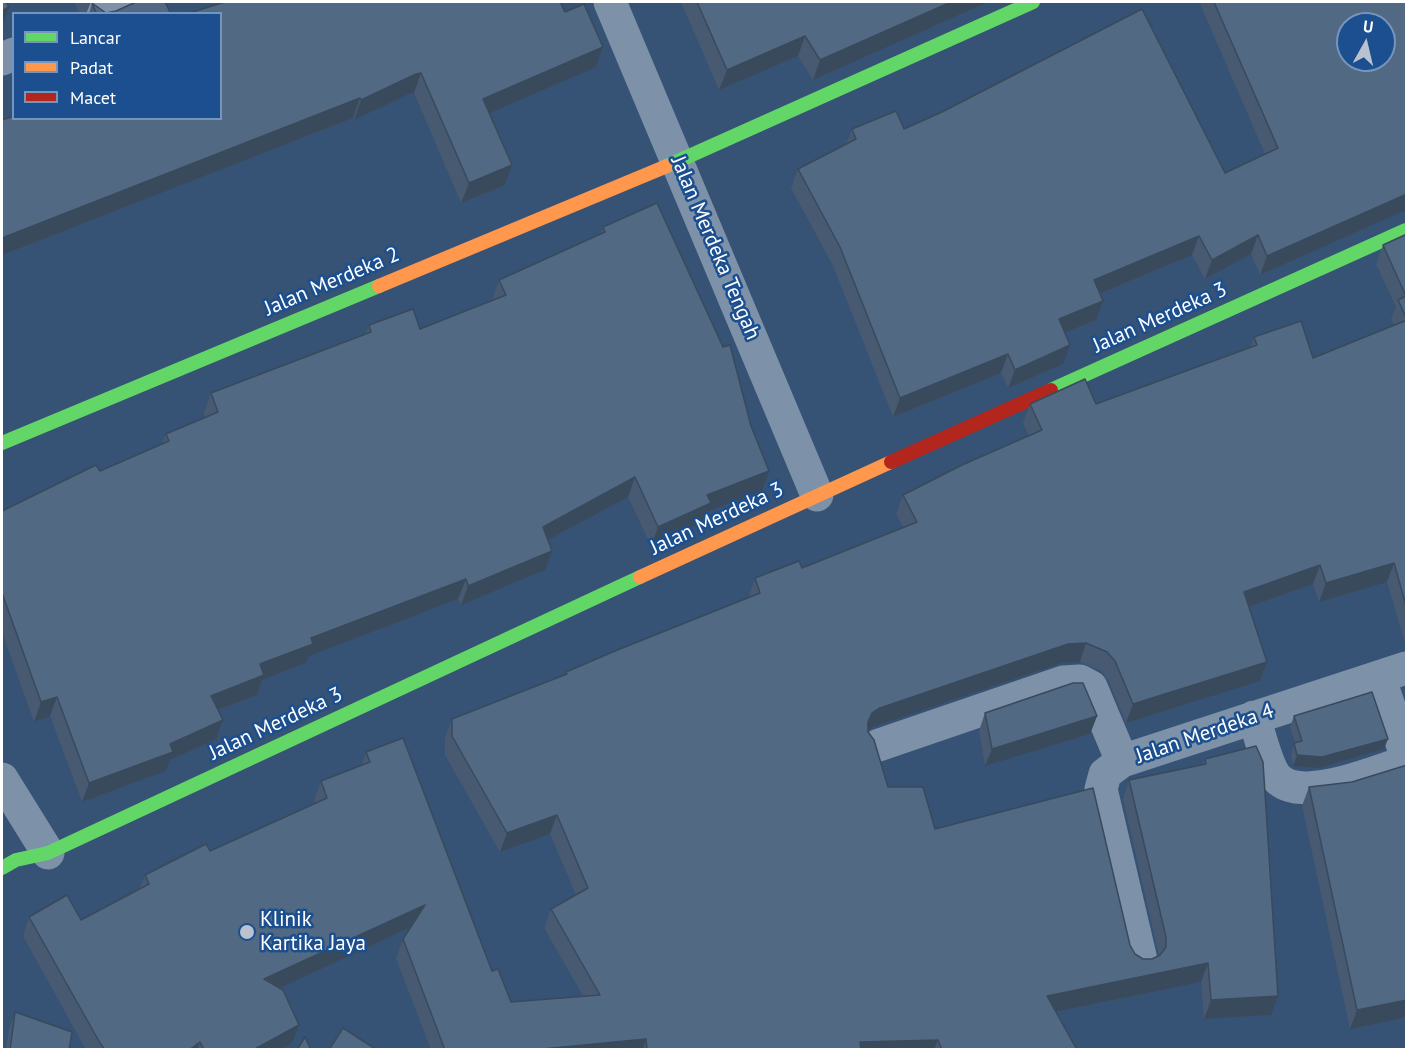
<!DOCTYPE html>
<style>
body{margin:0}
#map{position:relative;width:1408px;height:1051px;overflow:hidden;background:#365274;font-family:"PT Sans",sans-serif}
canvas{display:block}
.frame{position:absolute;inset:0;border:3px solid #fff;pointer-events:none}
.legend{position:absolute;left:12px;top:12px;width:210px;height:108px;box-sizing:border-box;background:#1b4f8f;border:2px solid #7695bc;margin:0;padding:8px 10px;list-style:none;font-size:18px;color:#fff}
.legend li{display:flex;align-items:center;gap:12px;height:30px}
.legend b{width:30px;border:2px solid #7695bc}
.north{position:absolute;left:1336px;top:12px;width:60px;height:60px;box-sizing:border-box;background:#1b4f8f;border:2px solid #7695bc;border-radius:50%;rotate:8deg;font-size:16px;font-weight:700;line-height:24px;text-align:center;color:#fff}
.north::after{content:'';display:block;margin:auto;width:21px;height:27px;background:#b9c2ce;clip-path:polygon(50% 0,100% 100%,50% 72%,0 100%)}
</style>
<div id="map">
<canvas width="1408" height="1051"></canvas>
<div class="frame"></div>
<ul class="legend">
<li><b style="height:8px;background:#63d668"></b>Lancar</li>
<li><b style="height:8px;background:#ff974d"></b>Padat</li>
<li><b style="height:8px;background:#b3261e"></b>Macet</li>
</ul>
<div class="north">U</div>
</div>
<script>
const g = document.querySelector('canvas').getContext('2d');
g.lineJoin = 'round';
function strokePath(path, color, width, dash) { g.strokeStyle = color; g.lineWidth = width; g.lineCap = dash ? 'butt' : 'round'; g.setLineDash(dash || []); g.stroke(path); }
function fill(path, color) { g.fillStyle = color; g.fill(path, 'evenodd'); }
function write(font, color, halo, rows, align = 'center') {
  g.font = font + ' "PT Sans",sans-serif'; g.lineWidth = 5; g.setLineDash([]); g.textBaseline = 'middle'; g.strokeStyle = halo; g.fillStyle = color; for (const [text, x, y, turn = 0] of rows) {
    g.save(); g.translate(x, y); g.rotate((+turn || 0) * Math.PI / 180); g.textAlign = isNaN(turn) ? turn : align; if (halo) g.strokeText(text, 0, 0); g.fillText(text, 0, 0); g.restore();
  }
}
strokePath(new Path2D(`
 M610,2l207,493
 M101,14l25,-12
 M2,59l12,-5
 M1379,677l27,78
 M1254,717c5,15 13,50 23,61 25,26 99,-7 129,-16
 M879,745l184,-63 17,-1 11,6 31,74 284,-93
 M1122,761l-17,13 -4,15 40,171
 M2,779l46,74`), '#7d92a8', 33);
strokePath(new Path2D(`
 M667,166l366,-164
 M1051,390l355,-160
 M2,443l377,-157
 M2,868l14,-8 32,-7 592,-276`), '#63d668', 14);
strokePath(new Path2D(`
 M379,286l288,-120
 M640,577l251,-115`), '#ff974d', 14);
strokePath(new Path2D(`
 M891,462l160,-72`), '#b3261e', 14);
fill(new Path2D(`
 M74,2h17l-5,12h-6z
 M681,2h307l-175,78 -15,-24 -79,34z
 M1200,2h207v210l-8,1 -139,62 -9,-21 -46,25 -13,-24 -92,39 3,7 -7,19 -31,13 -2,31 -55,24 -7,-15 -108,44 -60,-151 -42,-78 7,-19 48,-25 6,-15h52l321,44 40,-19 -65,-150z
 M92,3l14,10 10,-2 55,3h-82z
 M565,12l38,35 -7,20 -107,46 23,52 -7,20 -44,18 -47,-110 -5,1 -55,26 -1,-2 -351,137v-135z
 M603,227l159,264 -55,21 -3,10 -53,24 -23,-49 -80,43 -3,30 -84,35 -3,-6 -149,57 -3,7 -44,17 -5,15 -39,15 5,10 -7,19 -46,21 -4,11 -84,31 -32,-86 -16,6 -32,-90v-121l98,-40 62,-27 4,-10 39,-17 -1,-4 7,-20 154,-59 4,-9 51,4 72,-28v-1l7,-20 102,-47z
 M1407,234v416l-20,-68 -68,20 -6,-18 -64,23 18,55 -7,19 -134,42 -18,-43 -7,-9 -21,-9 -18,1 -189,64 -5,3 20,57 47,42 195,116 5,9 8,5h9l7,-3 -36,-157 6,-19 73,-15 3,-6 66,256 -67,4 -3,-37 -145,30 21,38h-646l-35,-92 7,-19 7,-11 -131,60 20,37 -7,18 -11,7h-195l-63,-114 6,-19 52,3 58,-31 6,-14 65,-24 105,-48 -1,-3 7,-19 40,-15 5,-14 145,250 72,-6 -39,-68 7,-19 25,-14 -26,-61 -50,18 -55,-97v-17l7,-19 113,-44 1,-3 182,-74 7,-20 47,-10 101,-41 -7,-13 7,-19 126,-59 -6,-13 7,-19h66l154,-56 4,-11 59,21 81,-33 -3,-6 5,-12 -20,-43 7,-19z
 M1407,684v15l-3,-8z
 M985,713l112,3 -7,18 -105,32 -6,-35z
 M1294,716l90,33 -65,19 -26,-2 -2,-12 4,-11 -5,-16z
 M1407,765v265l-3,-12 -54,11 -48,-223 7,-19 43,-5z
 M15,1012l54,38h-63l3,-21z`), '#475a72');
fill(new Path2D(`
 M951,2h37l-175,78 7,-20z
 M9,7l-7,20v-16z
 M805,36l-7,20 -79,34 8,-20z
 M603,47l-7,20 -120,52 7,-20z
 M421,73l-7,20 -5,1 -55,26 7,-20 55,-26z
 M360,98l-7,20 -351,137v-17z
 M512,165l-7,20 -44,18 8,-20z
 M1407,194v18l-8,1 -139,62 7,-19z
 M1258,235l-7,19 -46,25 7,-19z
 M1199,236l-7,19 -105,44 7,-19z
 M1103,301l-7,19 -44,18 7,-19z
 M1070,345l-7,19 -55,24 7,-18z
 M1008,354l-7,19 -108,44 7,-19z
 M769,471l-7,20 -55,21 -3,10 -53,24 7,-19 49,-32z
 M635,477l-7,20 -93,50 8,-20z
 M552,551l-7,19 -84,35 7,-19z
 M1394,563l-7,19 -68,20 7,-19z
 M1320,565l-7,19 -76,27 7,-19z
 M466,579l-8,20 -149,57 -3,7 -44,17 -5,15 -53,20 7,-19 49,-32 51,-26z
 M1086,643l-6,19 -18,1 -189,64 -8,5 3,-10 4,-9 8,-5 188,-64z
 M1267,662l-7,19 -134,42 7,-19z
 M57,697l-7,19 -16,6 7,-20z
 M1097,716l-7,18 -105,32 7,-17z
 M223,720l-7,19 -46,21 -4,11 -84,31 7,-19 81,-39z
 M1388,739l-4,10 -65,19 -26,-2 4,-11z
 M557,815l-7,19 -50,18 7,-19z
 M425,905l-7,19 -160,74 6,-19z
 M1208,963l-7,19 -161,33 7,-19z
 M1278,996l-7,19 -67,4 7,-19z
 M1407,1000v11l-3,7 -54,11 7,-19z
 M299,1025l-7,18 -11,7h-28z
 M646,1039l-3,11h-111z
 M938,1040l-4,10h-76l2,-8z
 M200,1042l-3,8h-8z`), '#394a5c');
const building = new Path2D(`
 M2,2h4l3,5 -7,4z
 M136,2h29l6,12h-74l-5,-11 14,10 10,-2z
 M225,2h335l5,10 19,-8 19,43 -120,52 29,66 -43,18 -48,-110 -5,1 -55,26 -1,-2 -358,140v-118l12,-4v2h206v-104h-34z
 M697,2h254l-131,58 -15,-24 -78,34z
 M1214,2h193v192l-140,62 -9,-21 -46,25 -13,-24 -105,44 9,21 -44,18 11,26 -55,25 -7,-16 -108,44 -60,-151 -42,-78 58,-30 -4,-10 44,-18 8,18 38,-17 200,-103 83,164 53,-25zM1348,24h36v36h-36z
 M657,203l66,144 7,-2 21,81 18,45 -62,24 4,8 -53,24 -23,-50 -92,50 9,24 -84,35 -2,-7 -155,59 2,6 -53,20 4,11 -53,21 12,24 -53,24 3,8 -84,31 -32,-86 -16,5 -39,-109v-82l94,-46 4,6 69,-30 -3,-7 52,-22 -7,-19 160,-61 -2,-7 44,-16 7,20 86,-34 -7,-15 106,-48 -2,-5z
 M1407,234v85l-9,-19 8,-4 -23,-51z
 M1407,320v289l-13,-46 -68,20 -6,-18 -76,27 23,70 -134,42 -18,-43 -8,-9 -21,-9 -18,1 -188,64 -8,5 -4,9v10l6,8 14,47h35l12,42 158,-41 37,157 5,9 8,5h9l8,-4 6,-8v-10l-37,-157 77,-16 -1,-5 51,-13 7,16 15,234 -67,4 -3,-37 -161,33 30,54h-135l-4,-10 -78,2 1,8h-214l-1,-11 -114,11h-87l-42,-111 22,-34 -161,74 19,11 16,35 -46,25h-49l-4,-8 -11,8h-84l-5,-7 -71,-126 38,-22 14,25 68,-36 -4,-9 61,-31 4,7 117,-53 -6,-17 49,-19 -4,-10 37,-14 89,233 6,-2 13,33 89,-7 -49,-86 37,-21 -31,-73 -50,18 -55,-97v-17l115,-45 -1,-2 49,-21 145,-58 -5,-15 44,-17 3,7 115,-46 -14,-27 59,-30 80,-35 -12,-26 55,-25 11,25 161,-59 -3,-8 47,-16 12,37z
 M1073,683h10l14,33 -105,33 -7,-36z
 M1372,692l16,47 -66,18 -25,-2 -3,-12 8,-2 -8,-25z
 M1407,765v235l-50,10 -48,-223 43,-5z
 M15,1012l57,20 -3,18h-59z
 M343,1028l34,22h-48z
 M305,1037l6,13h-14z`);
fill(building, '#526984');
strokePath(building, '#394a5c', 1.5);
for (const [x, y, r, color] of [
 [247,932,8,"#b9c2ce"]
]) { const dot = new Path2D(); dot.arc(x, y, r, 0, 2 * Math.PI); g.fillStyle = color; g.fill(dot); strokePath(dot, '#1b4f8f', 2); }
write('21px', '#fff', '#1b4f8f', [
 ["Jalan Merdeka Tengah",715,248,67],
 ["Jalan Merdeka 2",332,282,-23],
 ["Jalan Merdeka 3",1160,318,-24],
 ["Jalan Merdeka 3",717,519,-25],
 ["Jalan Merdeka 3",276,724,-25],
 ["Jalan Merdeka 4",1205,734,-19]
]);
write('21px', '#fff', '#1b4f8f', [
 ["Klinik",260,920],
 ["Kartika Jaya",260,944]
], 'left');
</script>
